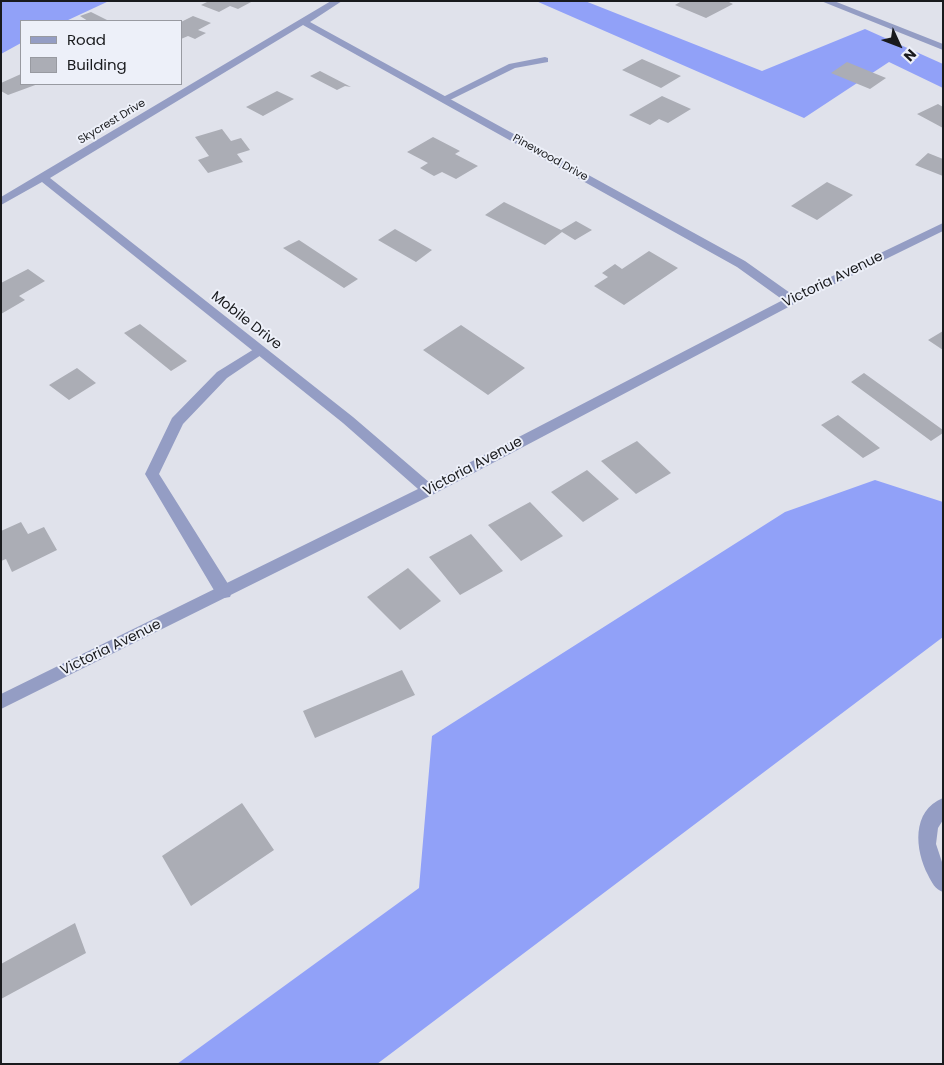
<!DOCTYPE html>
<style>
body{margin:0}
#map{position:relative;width:944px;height:1065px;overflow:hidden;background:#e0e2eb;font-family:Poppins,sans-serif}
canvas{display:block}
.frame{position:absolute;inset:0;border:2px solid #191a1d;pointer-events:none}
.legend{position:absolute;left:20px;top:20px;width:162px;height:65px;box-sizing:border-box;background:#edf0f9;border:1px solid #989aa1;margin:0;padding:6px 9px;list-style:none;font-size:15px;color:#191a1d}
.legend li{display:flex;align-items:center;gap:10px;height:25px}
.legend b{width:25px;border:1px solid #989aa1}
.north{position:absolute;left:874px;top:20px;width:50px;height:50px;-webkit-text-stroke:4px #edf0f9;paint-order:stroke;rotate:133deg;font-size:14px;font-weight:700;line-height:20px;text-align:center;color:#191a1d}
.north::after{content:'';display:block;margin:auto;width:18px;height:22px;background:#191a1d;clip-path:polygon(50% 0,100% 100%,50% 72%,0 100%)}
</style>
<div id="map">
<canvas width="944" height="1065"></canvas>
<div class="frame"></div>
<ul class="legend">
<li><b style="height:6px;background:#949dc4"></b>Road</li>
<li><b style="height:14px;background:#abadb5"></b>Building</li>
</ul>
<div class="north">N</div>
</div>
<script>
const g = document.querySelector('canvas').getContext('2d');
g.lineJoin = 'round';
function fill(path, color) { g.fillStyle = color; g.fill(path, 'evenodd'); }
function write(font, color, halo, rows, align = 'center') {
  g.font = font + ' Poppins,sans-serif'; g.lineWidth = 4; g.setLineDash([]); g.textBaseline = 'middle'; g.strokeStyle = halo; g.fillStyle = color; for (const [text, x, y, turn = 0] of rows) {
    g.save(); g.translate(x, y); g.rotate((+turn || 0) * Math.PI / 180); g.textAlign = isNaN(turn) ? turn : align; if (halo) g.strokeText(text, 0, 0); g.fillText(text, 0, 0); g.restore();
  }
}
fill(new Path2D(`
 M1,1h108l-43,20h-45v22l-20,11z
 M536,1h49l177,70 103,-42 78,35v24l-54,-26 -85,56z
 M875,480l68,22v135l-566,427h-200l242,-176 13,-152 353,-224z`), '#91a1f8');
fill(new Path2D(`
 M209,1h44l-15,8 -8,-3 -11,6 -18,-7z
 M682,1h45l6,3 -27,14 -31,-13z
 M91,12l16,8 -19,1 -8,-5z
 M193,16l18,7 -13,7 8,3 -11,6 -7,-3 -7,3v-17z
 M642,59l39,17 -20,12 -39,-18z
 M847,62l39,16 -16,11 -39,-16z
 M320,71l31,16 -6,-1 -8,4 -27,-14z
 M21,74v10h17l-30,11 -7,-4v-8z
 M277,91l17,8 -31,17 -17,-9z
 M662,96l29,13 -23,14 -9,-4 -9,6 -21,-10z
 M938,104l5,3v21l-26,-14z
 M222,129l9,12 10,-3 9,12 -13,4 6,8 -35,11 -10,-13 11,-4 -14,-19z
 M433,137l27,14 -5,3 23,12 -22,13 -14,-7 -8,4 -14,-8 8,-5 -21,-11z
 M928,153l15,6v17l-28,-11z
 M827,182l26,13 -36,25 -26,-14z
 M504,202l57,28 15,-9 16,9 -17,10 -13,-8 -17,13 -60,-30z
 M395,229l37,21 -16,12 -38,-22z
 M299,240l59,39 -14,9 -61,-40z
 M649,251l29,17 -54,37 -30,-19 14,-9 -6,-4 13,-9 7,5z
 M28,269l17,12 -26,15 6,4 -24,14v-31z
 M140,324l47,37 -16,10 -47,-38z
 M461,325l64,43 -37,27 -65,-45z
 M943,331v19l-15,-10z
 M77,368l19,15 -27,17 -20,-15z
 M864,373l79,57v3l-12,8 -80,-59z
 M838,415l42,33 -17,10 -42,-33z
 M637,441l34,32 -35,21 -35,-33z
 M587,470l32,29 -36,23 -32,-30z
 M530,502l33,34 -42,25 -33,-36z
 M21,522l7,12 16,-7 13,23 -45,22 -6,-13 -5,2v-30z
 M471,534l32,37 -43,24 -31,-38z
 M408,568l33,33 -41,29 -33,-33z
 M402,670l13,25 -100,43 -12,-27z
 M242,803l32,47 -83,56 -29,-50z
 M75,923l11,30 -85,46v-35z`), '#abadb5');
fill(new Path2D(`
 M545,57l3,1v4l-33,6 -67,33 -4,1 -5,-3 70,-35z
 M259,346l6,4 -1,3 -37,25 -44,46 -24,50 71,113 2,5 -2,5 -6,1 -6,-1 -73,-123 27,-56 45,-46z
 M943,798v22l-5,8 -2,16 7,21v27c-8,-3 -11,-9 -15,-17 -13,-25 -17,-64 15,-77z`), '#949dc4');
fill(new Path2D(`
 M331,1h11l-32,21 435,239 48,34 150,-72v8l-147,72 -362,191 -433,215v-15l417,-205 -75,-66 -301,-241 -41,23v-8zM303,25l434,242 46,33 -353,183 -77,-66 -303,-239z
 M821,1h13l109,43v6z`), '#949dc4');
write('11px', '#191a1d', '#edf0f9', [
 ["Skycrest Drive",112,122,-31],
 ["Pinewood Drive",550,158,29]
]);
write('14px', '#191a1d', '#edf0f9', [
 ["Victoria Avenue",833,280,-26],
 ["Mobile Drive",246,321,38],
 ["Victoria Avenue",473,467,-28],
 ["Victoria Avenue",111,648,-26]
]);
</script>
